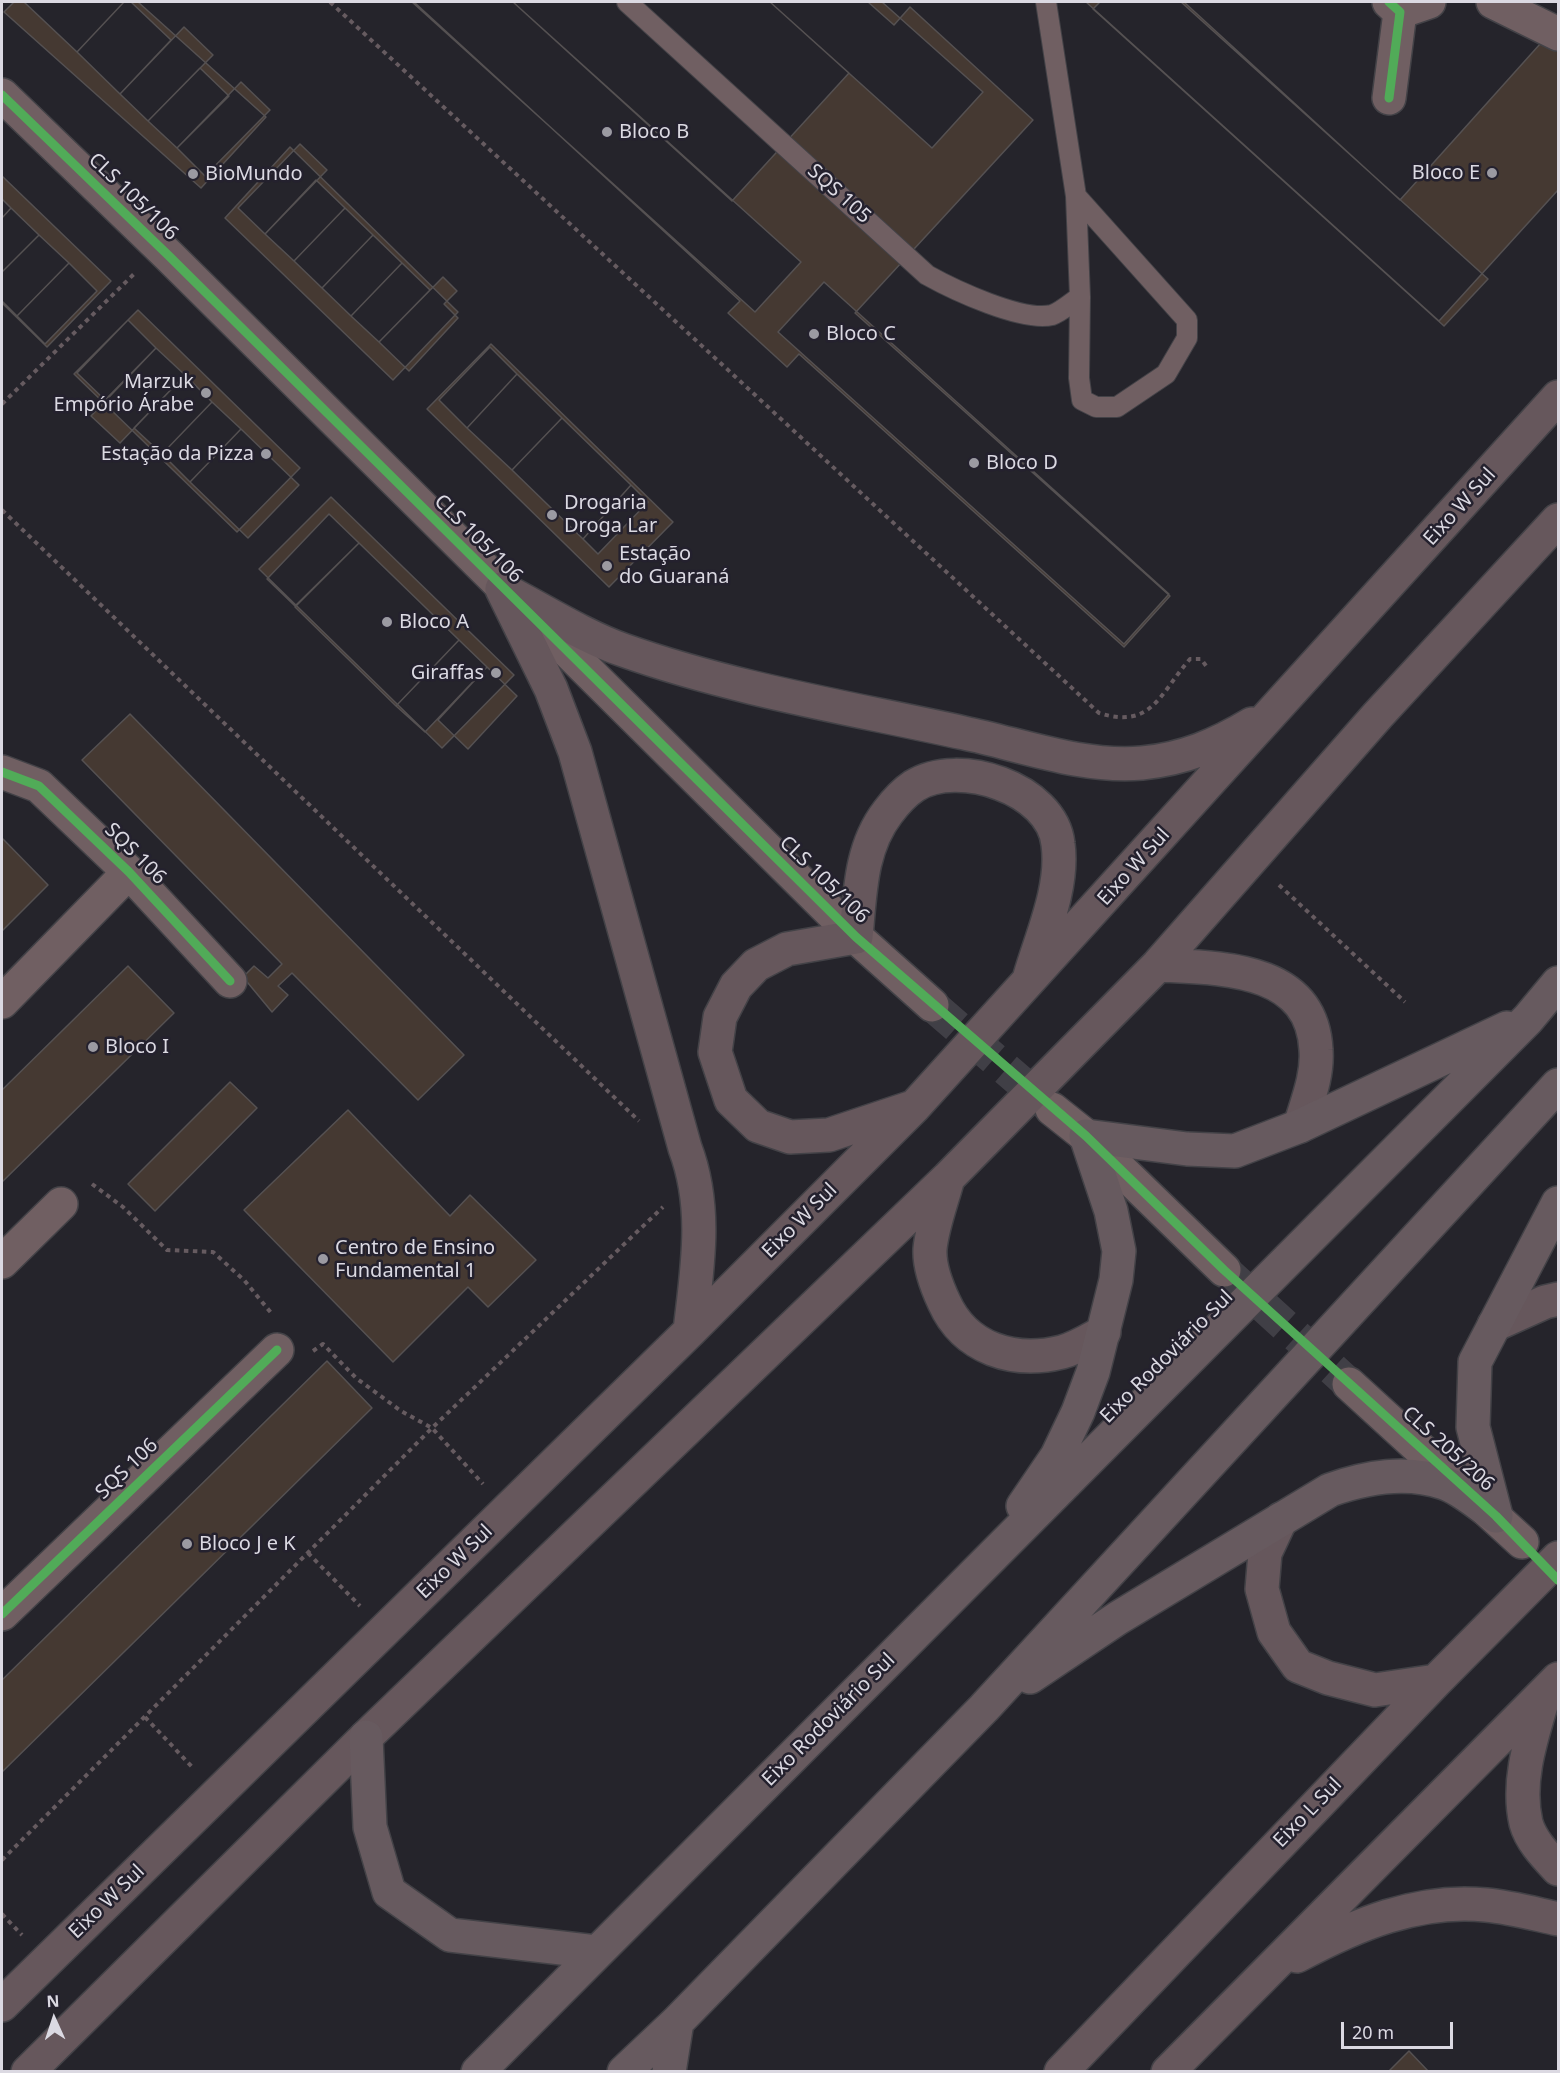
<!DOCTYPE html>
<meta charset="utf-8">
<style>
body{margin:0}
#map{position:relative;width:1560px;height:2073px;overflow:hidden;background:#25242b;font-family:"Noto Sans",sans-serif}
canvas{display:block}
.frame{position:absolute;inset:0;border:3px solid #dbd9e2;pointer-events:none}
.north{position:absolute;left:24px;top:1989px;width:60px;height:60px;-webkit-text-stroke:4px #24212e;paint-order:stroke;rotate:357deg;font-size:16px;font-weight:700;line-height:24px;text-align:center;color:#dbd9e2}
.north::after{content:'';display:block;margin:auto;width:21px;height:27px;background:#dbd9e2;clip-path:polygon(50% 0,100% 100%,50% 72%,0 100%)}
.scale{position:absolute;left:1341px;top:2022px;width:112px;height:27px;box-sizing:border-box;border:3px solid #dbd9e2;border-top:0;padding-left:8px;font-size:18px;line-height:21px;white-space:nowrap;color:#dbd9e2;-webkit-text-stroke:4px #24212e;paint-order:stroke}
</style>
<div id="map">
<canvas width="1560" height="2073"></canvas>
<div class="frame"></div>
<div class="north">N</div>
<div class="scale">20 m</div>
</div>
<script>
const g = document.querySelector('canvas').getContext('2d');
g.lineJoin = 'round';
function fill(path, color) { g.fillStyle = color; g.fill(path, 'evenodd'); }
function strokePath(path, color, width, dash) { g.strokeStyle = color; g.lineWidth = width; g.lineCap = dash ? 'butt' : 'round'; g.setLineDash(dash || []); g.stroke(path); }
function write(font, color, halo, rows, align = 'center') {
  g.font = font + ' "Noto Sans",sans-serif'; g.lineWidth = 5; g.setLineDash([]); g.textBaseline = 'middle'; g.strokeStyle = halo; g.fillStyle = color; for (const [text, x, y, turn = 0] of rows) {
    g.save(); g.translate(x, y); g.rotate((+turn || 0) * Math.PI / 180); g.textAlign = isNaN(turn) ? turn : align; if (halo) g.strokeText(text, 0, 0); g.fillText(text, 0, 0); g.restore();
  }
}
const building = new Path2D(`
 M14,2h124l128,115 -65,71 -197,-176z
 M24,2h100l-47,50z
 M124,2h7l40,38 -51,54 -43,-42z
 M412,2h101l288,260 -46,50z
 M414,2h99l219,199 117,-128 -79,-71h98l26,23 16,-18 123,113 -178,193 315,283 -46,51 -325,-293 -12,13 -59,-54 12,-12z
 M770,2h112l101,90 -51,56z
 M1086,2h98l216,198 158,-176v166l-119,131z
 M1100,2h81l307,277 -44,47 -351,-317z
 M184,27l29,28 -65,66 -28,-27z
 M200,68l29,28 -52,52 -29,-27z
 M241,82l29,28 -65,66 -28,-28z
 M300,144l27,26 -62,64 -27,-26z
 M290,147l168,165 -65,68 -168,-162z
 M2,176l109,105 -64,66 -45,-44z
 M316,180l29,28 -51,53 -29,-27z
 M2,199l9,9 -9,10z
 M11,208l28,27 -37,37v-54z
 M345,208l28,27 -51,53 -28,-27z
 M39,235l30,28 -52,53 -15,-15v-29z
 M373,235l29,28 -51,53 -29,-28z
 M69,263l28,28 -52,53 -28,-28z
 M402,263l28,27 -51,52 -28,-26z
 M443,277l14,14 -13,13 14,14 -49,53 -30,-29z
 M824,282l345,312 -45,50 -346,-312z
 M138,310l162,158 -63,64 -163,-158z
 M128,320l28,28 -51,52 -28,-27z
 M491,344l182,178 -64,65 -182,-178z
 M490,347l27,27 -50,54 -28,-28z
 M156,348l29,27 -65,68 -29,-27z
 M517,374l45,44 -50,52 -45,-42z
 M185,375l27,27 -50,52 -28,-26z
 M212,402l29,27 -51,53 -28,-28z
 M562,418l69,67 -48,54 -71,-69z
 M241,429l58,56 -51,53 -58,-56z
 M631,485l17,17 -50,52 -15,-15z
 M331,497l183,178 -72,73 -183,-179z
 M329,514l30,29 -64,63 -28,-27z
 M359,543l100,97 -63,66 -101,-99z
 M459,640l28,27 -62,65 -29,-26z
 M487,667l30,29 -49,53 -30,-29z
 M130,714l334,341 -46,45 -126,-127 -14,13 10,9 -16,17 -29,-35 11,-11 14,12 14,-14 -200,-204z
 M3,839l45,46 -46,46v-91z
 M128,966l46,47 -172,169v-92z
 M230,1082l27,26 -102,103 -27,-27z
 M348,1110l102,106 20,-21 66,65 -48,47 -20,-20 -75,75 -149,-152z
 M327,1361l45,47 -370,364v-92z
 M1409,2051l20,21h-41z`);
fill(building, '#453932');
strokePath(building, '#555152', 1.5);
strokePath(new Path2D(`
 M932,1005l120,104
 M1224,1270l125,114`), '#403f46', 33, [33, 16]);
const service = new Path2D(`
 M627,2l300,273c27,15 95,47 125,40 9,-3 20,-13 28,-18
 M1046,2l30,194 4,101 -1,81 3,22 14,7h21l49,-33 21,-36v-18l-111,-124`);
const minor = new Path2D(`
 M1493,2l65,32
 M1400,12l29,-10
 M1389,98l11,-86 -11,-10
 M2,772l37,14 90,86 101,109
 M2,1002l127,-130
 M2,1262l59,-58
 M2,1614l275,-264`);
const tertiary = new Path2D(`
 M2,95l167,161 687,681 76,68
 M1052,1109l34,27 138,134
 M1349,1384l173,158`);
const primary = new Path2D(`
 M502,589c37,19 83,48 121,61 110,39 227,58 341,83 58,12 117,35 178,30 42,-4 75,-18 110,-39
 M502,589l49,100 24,63 110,396c23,60 12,122 5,183
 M1158,965c61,3 154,1 158,85 2,26 -9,52 -16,76
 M913,1107l-84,28 -39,2 -32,-11 -27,-26 -16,-48 5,-35 16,-31 20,-21 31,-16 69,-12c4,-43 4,-89 32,-125 6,-8 17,-20 26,-26 44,-28 138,2 144,58 6,43 -16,91 -28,132
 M948,1178c-6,23 -16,48 -18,71 -1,17 7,38 14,53 21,47 70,62 118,50 15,-4 29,-13 42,-20
 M1494,1325l51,-23 13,-3
 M1281,1519l-16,34 -3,36 12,43 24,34 30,12 47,12 61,-9
 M1544,1695c-12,41 -28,85 -18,128 5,18 20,33 32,46
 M1297,1956c58,-31 121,-58 189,-51 24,2 49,9 72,14
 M2,2005l688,-674 225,-225 643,-709
 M28,2072l338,-335 582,-559 210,-213 220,-250 180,-195
 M1061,2072l375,-391 122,-123
 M1168,2072l390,-393`);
const trunk = new Path2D(`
 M1023,1506l34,-50 21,-44 15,-40 23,-92 3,-29 -8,-40 -25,-75 101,13 48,2 65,-25 207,-98
 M1496,1516l-23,-89 2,-65 83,-159
 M1030,1677l88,-59 212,-128c37,-13 76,-20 114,-7 18,6 36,23 52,33
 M366,1737l4,90 19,65 61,43 146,17
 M478,2072l1050,-1053 30,-36
 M624,2072l53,-50 307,-314 574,-623
 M669,2072l8,-50`);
strokePath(service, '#434247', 22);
strokePath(minor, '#434247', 36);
strokePath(tertiary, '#434247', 36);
strokePath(primary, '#434247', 36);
strokePath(trunk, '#434247', 36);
strokePath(new Path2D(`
 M330,2l769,711c53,17 61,-20 91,-54h11l6,8
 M2,404l134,-132
 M2,510l637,611
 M1279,885l126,117
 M92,1184l31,23 44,43 46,2 31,28 28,34
 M313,1351l10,-7 33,34 45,33 31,17 51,56
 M308,1553l52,53
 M145,1717l49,52
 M2,1860l430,-432 231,-221
 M2,1914l20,21`), '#665b60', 4, [4.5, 4.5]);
strokePath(service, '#705f62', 20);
strokePath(minor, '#705f62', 33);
strokePath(tertiary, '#705f62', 33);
strokePath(primary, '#66575c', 33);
strokePath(trunk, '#675a5f', 33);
strokePath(new Path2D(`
 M2,95l167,161 687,681 230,199 138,134 272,246 62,64
 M1389,98l11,-86 -11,-10
 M2,772l37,14 90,86 101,109
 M2,1614l275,-264`), '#51ab58', 9);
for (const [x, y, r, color] of [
 [607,132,6,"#9b9aa2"],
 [1492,173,6,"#9b9aa2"],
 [193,174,6,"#9b9aa2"],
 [814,334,6,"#9b9aa2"],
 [206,393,6,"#9b9aa2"],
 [266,454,6,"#9b9aa2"],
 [974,463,6,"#9b9aa2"],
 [552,515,6,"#9b9aa2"],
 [607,566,6,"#9b9aa2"],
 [387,622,6,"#9b9aa2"],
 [496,673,6,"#9b9aa2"],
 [93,1047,6,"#9b9aa2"],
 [323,1259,6,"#9b9aa2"],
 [187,1544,6,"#9b9aa2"]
]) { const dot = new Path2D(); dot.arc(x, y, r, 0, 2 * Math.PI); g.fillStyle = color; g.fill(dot); strokePath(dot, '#24212e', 2); }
write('20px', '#dbd9e2', '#24212e', [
 ["Bloco B",619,132],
 ["Bloco E",1480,173,"right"],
 ["BioMundo",205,174],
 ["Bloco C",826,334],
 ["Marzuk",194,382,"right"],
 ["Empório Árabe",194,405,"right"],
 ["Estação da Pizza",254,454,"right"],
 ["Bloco D",986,463],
 ["Drogaria",564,503],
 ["Droga Lar",564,526],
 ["Estação",619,554],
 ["do Guaraná",619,577],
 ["Bloco A",399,622],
 ["Giraffas",484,673,"right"],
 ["Bloco I",105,1047],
 ["Centro de Ensino",335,1248],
 ["Fundamental 1",335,1271],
 ["Bloco J e K",199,1544]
], 'left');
write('20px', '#dbd9e2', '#24212e', [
 ["SQS 105",839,194,42],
 ["CLS 105/106",133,197,44],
 ["Eixo W Sul",1460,507,-48],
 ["CLS 105/106",478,539,45],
 ["SQS 106",135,854,45],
 ["Eixo W Sul",1134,867,-48],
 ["CLS 105/106",824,880,44],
 ["Eixo W Sul",800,1221,-45],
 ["Eixo Rodoviário Sul",1167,1357,-45],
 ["CLS 205/206",1448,1449,42],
 ["SQS 106",127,1469,-44],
 ["Eixo W Sul",455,1562,-44],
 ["Eixo Rodoviário Sul",829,1720,-45],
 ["Eixo L Sul",1308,1813,-46],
 ["Eixo W Sul",107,1902,-44]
]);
</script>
